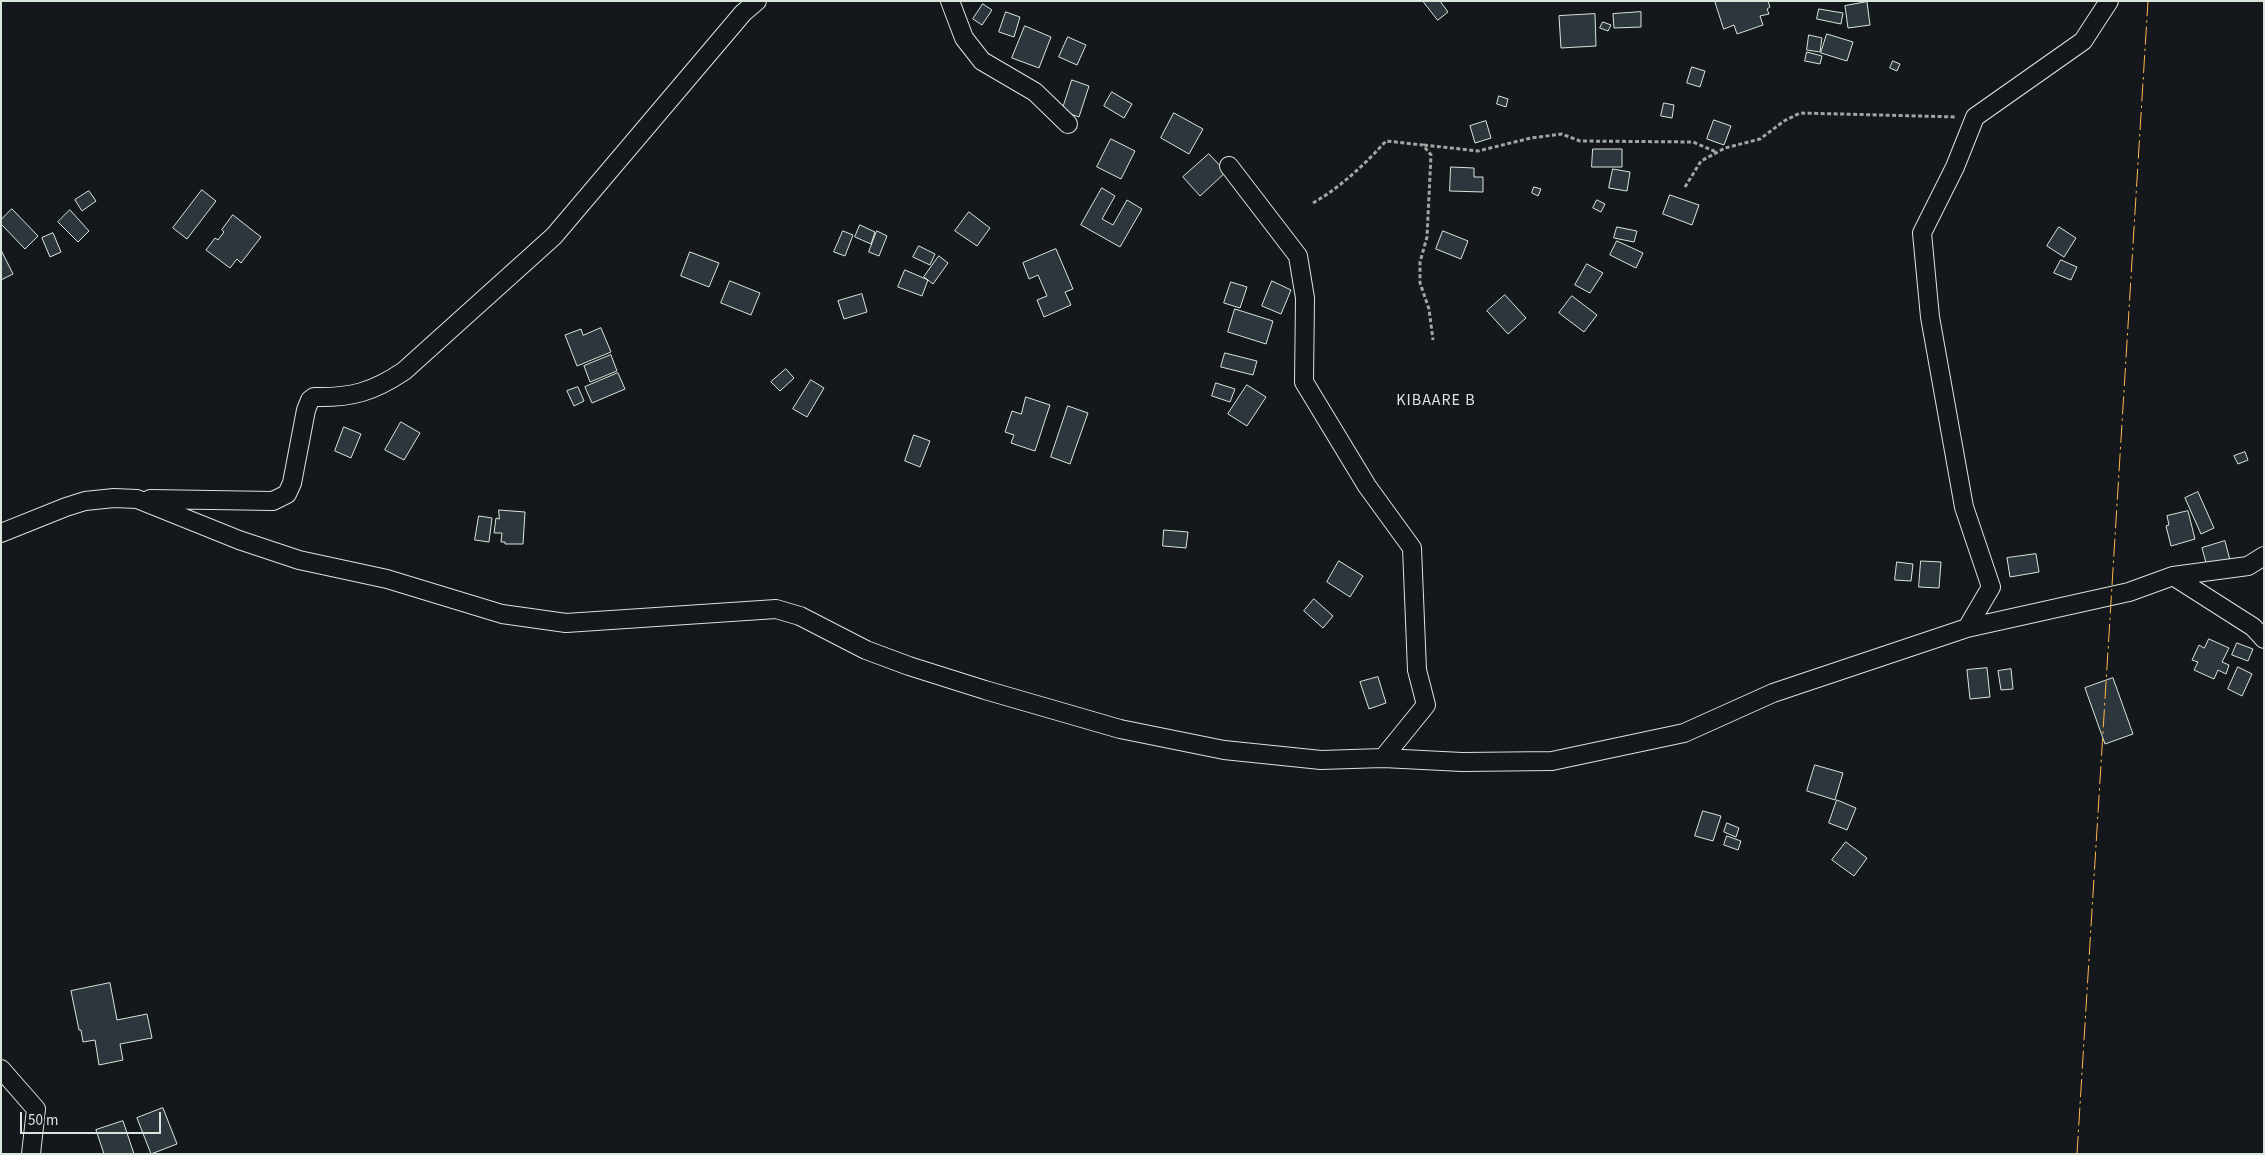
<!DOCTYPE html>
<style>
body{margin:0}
#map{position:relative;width:2265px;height:1155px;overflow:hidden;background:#14181c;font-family:"Source Sans 3",sans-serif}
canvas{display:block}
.frame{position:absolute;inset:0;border:2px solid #d8e6dc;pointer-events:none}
.scale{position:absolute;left:20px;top:1112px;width:141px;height:22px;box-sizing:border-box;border:2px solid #d8e6dc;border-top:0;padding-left:6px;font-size:15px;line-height:18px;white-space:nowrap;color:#d8e6dc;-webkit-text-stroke:4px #14181c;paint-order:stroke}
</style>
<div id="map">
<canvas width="2265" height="1155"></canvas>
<div class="frame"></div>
<div class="scale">50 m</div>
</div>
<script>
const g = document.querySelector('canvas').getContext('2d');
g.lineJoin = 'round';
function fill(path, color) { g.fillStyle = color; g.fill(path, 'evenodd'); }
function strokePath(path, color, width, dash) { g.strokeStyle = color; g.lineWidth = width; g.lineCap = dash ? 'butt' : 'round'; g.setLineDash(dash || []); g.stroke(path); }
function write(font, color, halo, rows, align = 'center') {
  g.font = font + ' "Source Sans 3",sans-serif'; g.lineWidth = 4; g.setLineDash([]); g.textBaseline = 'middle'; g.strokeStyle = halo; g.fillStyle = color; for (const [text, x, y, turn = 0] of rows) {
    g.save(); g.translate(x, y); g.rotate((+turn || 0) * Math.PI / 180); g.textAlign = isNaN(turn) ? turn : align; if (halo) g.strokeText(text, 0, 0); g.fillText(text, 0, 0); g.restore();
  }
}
const building = new Path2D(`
 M1423,1h17l8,11 -10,8z
 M1715,1h53l2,6 -3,2 2,5 -9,2 3,9 -26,9 -3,-9 -10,4z
 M1867,2l3,23 -22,3 -3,-22z
 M983,4l9,6 -10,15 -9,-6z
 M1819,9l24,4 -2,11 -24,-5z
 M1006,12l14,5 -6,20 -15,-5z
 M1641,12v15l-27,1 -1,-14z
 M1595,14l1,32 -35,2 -2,-32z
 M1603,22l8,3 -3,6 -8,-3z
 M1025,26l26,11 -12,31 -27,-10z
 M1827,34l26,8 -6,19 -26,-8z
 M1809,35l13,3 -2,14 -13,-2z
 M1068,37l18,8 -9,20 -18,-8z
 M1807,52l15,4 -2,8 -15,-3z
 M1893,61l7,3 -3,7 -7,-3z
 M1692,67l13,4 -5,16 -13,-4z
 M1072,80l17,6 -10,31 -17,-6z
 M1112,92l20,12 -8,14 -20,-12z
 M1499,96l9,3 -2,8 -9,-3z
 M1664,103l10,2 -2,13 -11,-2z
 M1174,113l29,16 -14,25 -28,-16z
 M1714,120l17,6 -7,19 -17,-6z
 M1486,121l5,17 -16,5 -5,-17z
 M1111,139l24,12 -14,28 -24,-12z
 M1593,149h29v18h-30z
 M1209,154l17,18 -26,24 -17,-19z
 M1451,167l23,1v9h9v15l-33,-1z
 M1613,169l17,3 -3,19 -18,-3z
 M1534,187l7,2 -3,7 -6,-3z
 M1102,188l13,8 -13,23 11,6 14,-25 15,9 -22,38 -39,-22z
 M202,190l14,11 -29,38 -14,-11z
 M89,191l7,10 -14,10 -7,-11z
 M1670,195l29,10 -7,20 -29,-11z
 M1597,200l8,4 -4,8 -8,-4z
 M12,209l26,27 -13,13 -24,-25v-4z
 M70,210l19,21 -11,11 -20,-20z
 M969,212l21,16 -13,18 -22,-15z
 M233,215l28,22 -20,26 -4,-4 -7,9 -24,-18 9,-12 3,2 6,-8 -2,-2z
 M860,225l15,7 -4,12 -16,-7z
 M1617,227l20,4 -3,11 -20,-4z
 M2059,227l17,11 -12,19 -17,-11z
 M843,231l10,4 -8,21 -11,-4z
 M877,231l10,5 -8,20 -10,-4z
 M1443,231l25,10 -7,18 -25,-10z
 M53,233l8,19 -11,5 -8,-19z
 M1617,241l26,12 -7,15 -26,-13z
 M919,246l16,8 -5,11 -17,-8z
 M1056,249l17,40 -8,3 6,13 -27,12 -7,-17 10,-4 -9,-21 -9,4 -6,-16z
 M1,250l12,24 -12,6z
 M690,252l29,11 -10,24 -28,-11z
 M939,256l9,7 -15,21 -9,-7z
 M2061,260l16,7 -6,13 -17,-7z
 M1587,264l16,9 -13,20 -15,-8z
 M905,270l23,10 -6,16 -24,-9z
 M730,281l30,12 -9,22 -30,-12z
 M1272,281l19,9 -10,24 -19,-8z
 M1231,282l16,5 -7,21 -16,-5z
 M862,294l5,18 -23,7 -6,-18z
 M1505,295l21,23 -18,16 -21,-23z
 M1572,296l25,19 -13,17 -25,-19z
 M1235,309l38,12 -7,23 -38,-12z
 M601,328l10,24 -34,14 -12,-31 16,-6 2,6z
 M1225,353l32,8 -4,14 -32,-8z
 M611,355l6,16 -27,11 -6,-16z
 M786,369l8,9 -14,13 -9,-9z
 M618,373l7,16 -33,14 -7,-16z
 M811,380l13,8 -17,29 -14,-8z
 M1216,383l19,6 -5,13 -18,-6z
 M1247,385l19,12 -19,29 -19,-12z
 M578,387l6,14 -10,5 -7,-15z
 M1026,397l24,8 -15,46 -24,-8 3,-8 -9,-3 7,-21 9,3z
 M1068,406l20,7 -18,51 -19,-7z
 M401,422l19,11 -16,27 -19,-10z
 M344,427l17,7 -10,24 -16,-7z
 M914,435l16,6 -10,26 -15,-6z
 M2245,452l3,8 -10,4 -4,-8z
 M2198,492l16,36 -13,6 -16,-36z
 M499,510l26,2 -2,32h-18v-2h-4l1,-9h-8l2,-15 3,1z
 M2188,511l7,28 -24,7 -5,-20 3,-1 -2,-9z
 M479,516l13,2 -3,24 -14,-2z
 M1164,530l24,2 -2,16 -23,-2z
 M2225,541l6,23 -23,6 -6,-22z
 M2036,554l3,18 -29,5 -3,-19z
 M1339,561l24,15 -13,21 -23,-15z
 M1921,561l20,1 -2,26 -20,-1z
 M1897,562l16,2 -2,17 -16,-1z
 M1314,599l19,17 -10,12 -19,-17z
 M2209,639l20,9 -7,14 7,3 -3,9 -8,-4 -4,9 -20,-9 4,-8 -6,-2 7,-15 5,3z
 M2237,643l16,6 -5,12 -16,-6z
 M2238,667l14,7 -10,22 -14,-7z
 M1987,668l3,29 -20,2 -3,-29z
 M2011,669l2,20 -12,1 -3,-19z
 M1378,677l8,26 -17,6 -9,-27z
 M2113,678l20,56 -28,10 -20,-56z
 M1815,765l28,8 -8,27 -28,-9z
 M1837,800l19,8 -9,22 -18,-7z
 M1703,811l18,5 -8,25 -18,-5z
 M1727,823l12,5 -3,9 -12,-5z
 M1727,836l14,5 -3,9 -14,-5z
 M1846,842l21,16 -13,18 -22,-16z
 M110,983l7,37 30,-6 5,24 -32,6 3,16 -24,5 -4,-25 -12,2 -2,-12h-2l-8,-39z
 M163,1108l14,36 -26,10 -14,-36z
 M123,1121l11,33h-30l-8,-24z`);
fill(building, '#2c363c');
strokePath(building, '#d8e6dc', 1);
const street = new Path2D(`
 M950,1l14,37 18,23 53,31 33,32
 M1229,166l69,90 7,42 -1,84 63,104 45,62 5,122 9,35 -43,53
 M150,499l123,2 14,-7 5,-11 14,-73 4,-10 4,-3c37,1 59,-5 90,-26l150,-135 189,-223 14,-12
 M1,533l65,-26 19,-6 29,-3 23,1 102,41 60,20 88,19 115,35 64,9 210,-14 24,7 66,34 43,16 76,24 135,39 104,21 97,10 62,-2 79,4 90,-1 132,-28 89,-40 194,-65 162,-36 44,-16 75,-10 16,-10
 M2173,576l80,51 11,12
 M1967,628l24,-41 -27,-80 -34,-190 -8,-84 33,-66 20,-50 108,-76 26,-40
 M1,1069l35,40 -5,45`);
strokePath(street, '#d8e6dc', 20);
strokePath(new Path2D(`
 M1424,145l54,6 53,-13 31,-4 18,7 113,1 23,10
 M1685,187l16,-26 24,-13 35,-9 24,-18 16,-8 157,4
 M1313,203c28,-16 52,-39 73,-62l37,4 8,10 -4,82 -7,25v21l9,26 4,31`), '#9da8a2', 3, [4, 2.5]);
strokePath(street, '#14181c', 18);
strokePath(new Path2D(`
 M2077,1154l71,-1153`), '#ffb74d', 1, [18, 4, 2.5, 4]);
g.letterSpacing = '1px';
write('16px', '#d8e6dc', '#14181c', [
 ["KIBAARE B",1436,401]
]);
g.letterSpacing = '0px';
</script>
